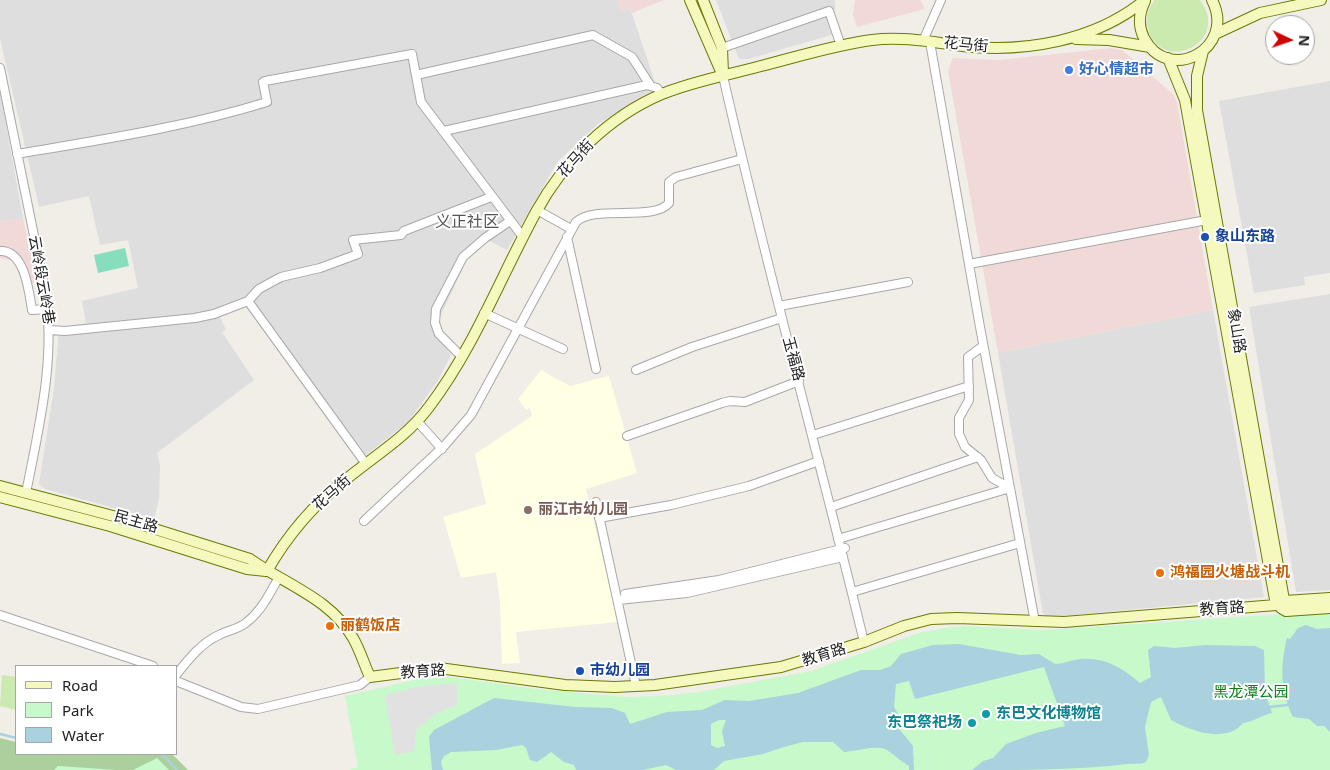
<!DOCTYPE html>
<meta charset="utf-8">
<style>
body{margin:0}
#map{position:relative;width:1330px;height:770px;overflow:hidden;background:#f1eee8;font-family:"Noto Sans",sans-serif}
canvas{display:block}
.legend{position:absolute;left:15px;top:665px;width:162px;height:90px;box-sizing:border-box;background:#fff;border:1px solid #a6a6a6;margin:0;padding:6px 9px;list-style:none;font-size:15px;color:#212121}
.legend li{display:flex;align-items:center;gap:10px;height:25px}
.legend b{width:25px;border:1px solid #a6a6a6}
.north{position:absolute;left:1265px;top:15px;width:50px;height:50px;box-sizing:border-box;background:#fff;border:1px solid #a6a6a6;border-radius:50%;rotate:93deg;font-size:14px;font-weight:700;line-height:20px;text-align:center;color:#212121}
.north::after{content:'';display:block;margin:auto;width:18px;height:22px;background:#cf0503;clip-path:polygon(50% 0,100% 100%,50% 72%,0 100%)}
</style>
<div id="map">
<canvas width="1330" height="770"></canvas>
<ul class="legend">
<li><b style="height:6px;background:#f5f9be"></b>Road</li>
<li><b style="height:14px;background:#c7f9cb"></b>Park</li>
<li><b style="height:14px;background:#a9d1de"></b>Water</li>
</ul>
<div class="north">N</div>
</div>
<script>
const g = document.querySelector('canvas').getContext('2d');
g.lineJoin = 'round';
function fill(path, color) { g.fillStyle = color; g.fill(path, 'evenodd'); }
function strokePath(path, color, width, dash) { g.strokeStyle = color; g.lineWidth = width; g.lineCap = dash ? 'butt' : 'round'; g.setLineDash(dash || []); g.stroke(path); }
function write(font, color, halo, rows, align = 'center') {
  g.font = font + ' "Noto Sans","Noto Sans SC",sans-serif'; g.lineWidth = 4; g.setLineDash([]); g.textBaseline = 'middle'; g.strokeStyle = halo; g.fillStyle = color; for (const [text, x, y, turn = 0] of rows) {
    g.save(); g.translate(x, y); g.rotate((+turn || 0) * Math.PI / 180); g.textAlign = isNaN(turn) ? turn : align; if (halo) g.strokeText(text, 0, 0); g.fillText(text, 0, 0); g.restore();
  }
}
fill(new Path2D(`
 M0,0h617l5,11 8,-3 27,80 -59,36 -40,37 -51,89 -19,-10 -21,20 -33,70 17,25 -14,27 -29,40 -42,33 -117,-158 -31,15 8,18 -4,2 32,48 -97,73 3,12 -1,34 -5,20 -109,-30 -6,-5 15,-96 5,-60 27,-5 -4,-22 56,-13 -10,-48 -28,5 -11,-49 -50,11 -39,-169z
 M716,0h119v15l7,17 -94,27h-9z
 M1330,81v192l-26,4 1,8 -51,8 -35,-192z
 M0,91l23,127 -23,4z
 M1330,294v296l-34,2 -47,-285z
 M1213,310l51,287 -211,20 -10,-3 -45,-261z`), '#dfdede');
fill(new Path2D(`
 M617,0h47l-32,13 -2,-5 -8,3z
 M855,0h65l5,9 -68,18 -4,-12z
 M1111,48l11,2 51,44 4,8 36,208 -215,43 -50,-282 5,-13 46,2z
 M23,218l14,64 -15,3 -5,-24 -17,-3v-36z`), '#f1d9d8');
fill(new Path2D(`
 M541,370l29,16 39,-10 28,97 -51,16 32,133 -102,10 4,31 -18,1 -2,-62 -4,-30 -35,6 -18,-61 43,-13 -11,-50 57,-38 -2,-8 -4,2 -8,-11z`), '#feffe3');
fill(new Path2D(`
 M1155,0h45c32,43 -39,75 -52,29 -3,-11 0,-21 7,-29z
 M2,675l14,2v33l-16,-4z`), '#cbeaaf');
fill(new Path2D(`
 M0,738l16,4v12h156l16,16h-188z`), '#abd09d');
fill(new Path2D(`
 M1330,611v159h-981l9,-3 -13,-71 77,-18 28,-1 87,12 88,8 37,-1 37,-4 112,-21 108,-38 19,-4 25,-3 81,4z
 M157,758l12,12h-36z
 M58,766l59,4h-63z`), '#c7f9cb');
fill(new Path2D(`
 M125,248l4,18 -31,7 -4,-18z`), '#87debe');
fill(new Path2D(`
 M457,683v22l-20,8 -21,17 -2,21 -19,4 -10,-60 37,-9z`), '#e1e1e1');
fill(new Path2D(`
 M1306,625l11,4 13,-1v104l-6,-6h-7l-8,-7 -16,-2c-13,-26 -13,-50 -6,-79l3,1 8,-11z
 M959,644l62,11 18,-1 16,10c8,0 12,-3 20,-4 26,-5 46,7 65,23l11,-6 -3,-27 6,-4 21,2 30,-3 50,1 9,4 1,42 7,21c-10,2 -19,9 -29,10 -17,21 -52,8 -72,-3l-10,-23 -10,5 -6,25 4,28 -3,7c-7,3 -11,1 -18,2 -50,6 -105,6 -156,6l11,-9 10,-3 13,-14 30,-11 29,-7 -21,-59 -129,32 -6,-18 -13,3 -2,23 6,10v13l13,16 1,24h-5v-4c-9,-5 -16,-13 -24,-17 -10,-4 -29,2 -41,3l-11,-10h-30l-19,5 -21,7 -39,7 -10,9h-38l-10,-5 -23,5h-67l-2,-5 -10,-3 -13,-10 -14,10 -7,-2 -4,-12 -4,-3 -26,5 -45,2 -7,4 -3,6 2,8h-11l-3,-33 5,-7 60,-32 81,9 37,1 13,5 5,11 37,-12 35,-2 23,-10 24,1 49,-8 63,-23h19l11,-4 10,-12 32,-9zM719,720h7l-4,11 3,15 -8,2 -6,-3v-21z`), '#a9d1de');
strokePath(new Path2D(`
 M1269,707l19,-2
 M0,734l16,4
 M162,754l15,16`), '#a9d1de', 2.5);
const street = new Path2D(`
 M923,41l18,-41
 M930,42l50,285 55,295
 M722,48l107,-37 12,35
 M0,68l46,227c9,67 -7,132 -20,198
 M416,75l177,-40 39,22 18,28
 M723,76c43,190 95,377 141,566
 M444,131l203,-46 10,3 5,6
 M17,154c83,-14 169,-27 250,-52l-4,-20 2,-1 147,-27 9,48 102,135
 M537,210l34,19
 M567,237l29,132
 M0,251c25,-1 29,41 32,59l16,-1
 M969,264l238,-44
 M248,301l118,163
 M779,306l129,-24
 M484,313l79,36
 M50,330l15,1 130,-13 19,-4 34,-13 11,-12 22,-12 39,-9 38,-14 -5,-14 48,-5 3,-4 87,-34
 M983,346l-15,11 1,43 -10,18v16l6,13 16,13 11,18 18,10
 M461,356l-22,-22 -4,-11 1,-14 27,-52 22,-19 25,-17
 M636,370l56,-23 90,-29
 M417,421l25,28
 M813,435l156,-49
 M627,436l95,-33 8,-2 15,1 54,-21
 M596,502l40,184
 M831,507l147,-50
 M599,518l72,-13 78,-19 70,-25
 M364,521l81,-76 26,-30 105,-193c20,-18 77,0 93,-19v-21l7,-5 66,-18
 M838,539l172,-51
 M852,592l168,-49
 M625,594l94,-14 126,-32
 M618,600l69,-7 156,-36
 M0,615l153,51
 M176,675c12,-15 25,-32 43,-40 10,-5 20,-6 28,-13 15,-12 23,-29 32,-45
 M176,681l65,26 17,2 102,-24 10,-8`);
const secondary = new Path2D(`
 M690,0l33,76
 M703,0l19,48 1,25
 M1145,1c-6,12 -7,25 -1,37 24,47 93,11 68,-38
 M1215,34l45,-21 61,-13
 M1076,39l33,1 41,7
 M1203,51l-6,25v34l89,501
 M1168,58l17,42 91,505
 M0,486l113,30 137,43c36,26 80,39 103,79 7,12 11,26 17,39l69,-9 126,17 50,2 40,-2 126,-18 83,-25 40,-16 27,-7 26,-1 107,4 212,-17 9,-4 45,-3
 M0,497l110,29 137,43 19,2
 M267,571c20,-35 45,-65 77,-90 30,-25 62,-43 85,-74 45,-59 72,-131 107,-195 28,-51 72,-95 126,-118 32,-13 66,-19 99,-28 36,-9 73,-21 111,-26 30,-4 60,2 90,6 63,7 133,-5 183,-46
 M1281,608l5,3 44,-3`);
strokePath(street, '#a8a8a8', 10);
strokePath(secondary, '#6b7906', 12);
strokePath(street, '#fff', 8);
strokePath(secondary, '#f5f9be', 10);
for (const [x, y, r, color] of [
 [1069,70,5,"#3f7fe0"],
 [1205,237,5,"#1a4fb4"],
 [528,510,5,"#8d6e63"],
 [1160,573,5,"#e8710a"],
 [330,626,5,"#e8710a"],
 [580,671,5,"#1a4fb4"],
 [986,714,5,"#0f9aa8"],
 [972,723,5,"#0f9aa8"]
]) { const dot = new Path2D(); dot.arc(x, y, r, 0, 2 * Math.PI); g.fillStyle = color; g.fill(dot); strokePath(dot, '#fff', 2); }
write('15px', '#212121', '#fff', [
 ["花马街",966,45,5],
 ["花马街",576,159,-48],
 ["云岭段云岭巷",41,280,80],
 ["象山路",1236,331,80],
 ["玉福路",793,359,75],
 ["花马街",332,493,-42],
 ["民主路",136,522,16],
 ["教育路",1222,609,-4],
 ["教育路",824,655,-17],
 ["教育路",423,672,-4]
]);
write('bold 15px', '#366cbe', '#fff', [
 ["好心情超市",1079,70]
], 'left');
write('bold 15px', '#164399', '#fff', [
 ["象山东路",1215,237],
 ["市幼儿园",590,671]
], 'left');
write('bold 15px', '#785e54', '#fff', [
 ["丽江市幼儿园",538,510]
], 'left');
write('bold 15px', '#c56008', '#fff', [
 ["鸿福园火塘战斗机",1170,573],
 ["丽鹤饭店",340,626]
], 'left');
write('15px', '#0d8019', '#fff', [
 ["黑龙潭公园",1251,693]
]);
write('bold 15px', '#0d838f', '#fff', [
 ["东巴文化博物馆",996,714],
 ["东巴祭祀场",962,723,"right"]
], 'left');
write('16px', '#545454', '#fff', [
 ["义正社区",467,222]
]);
</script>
